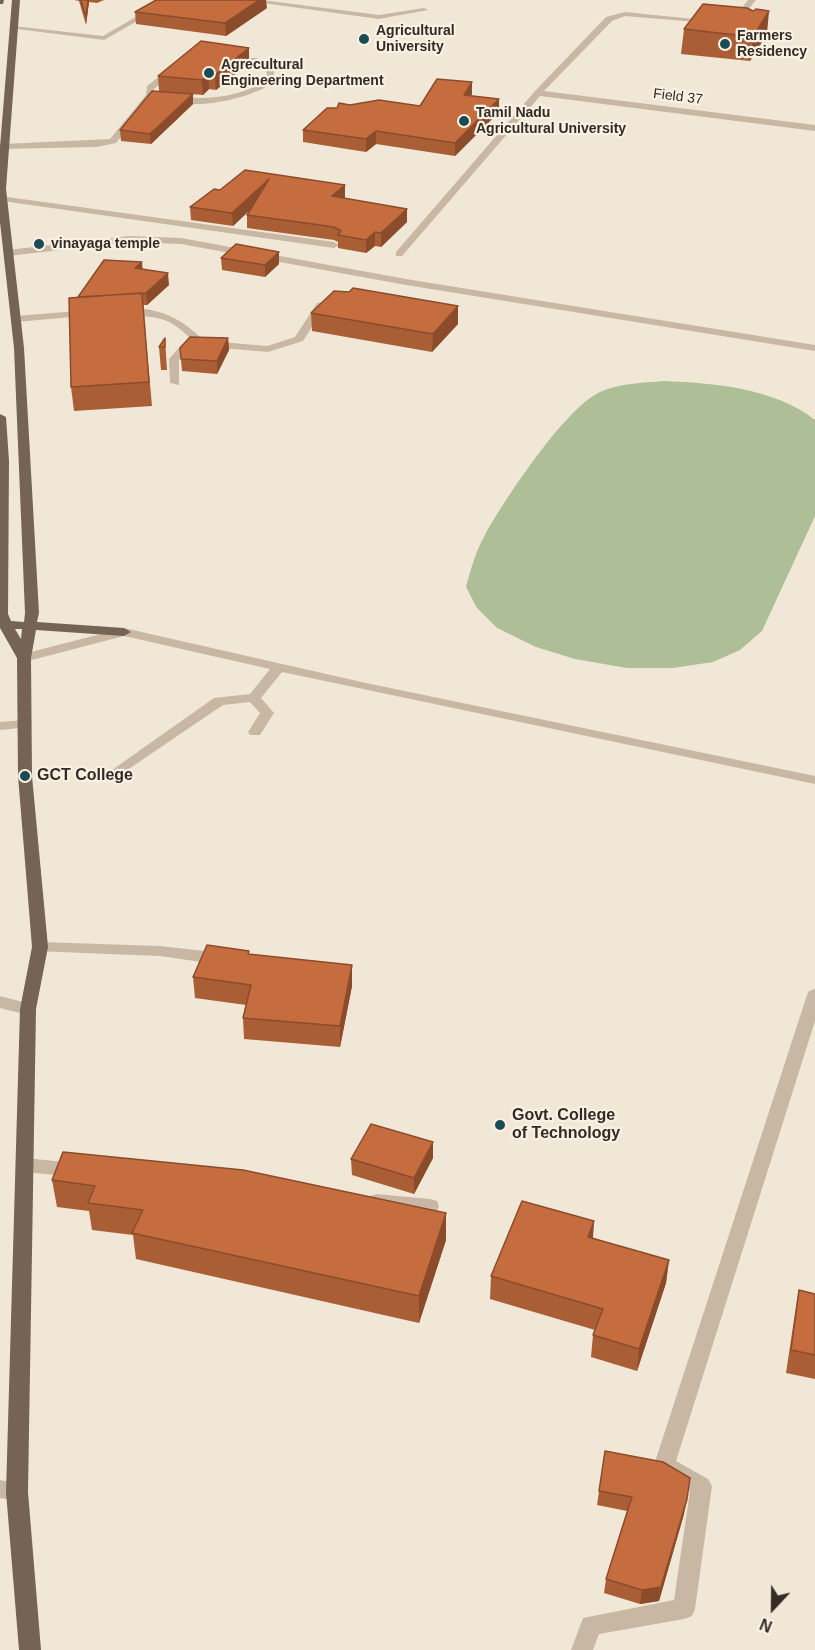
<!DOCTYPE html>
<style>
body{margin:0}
#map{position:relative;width:815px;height:1650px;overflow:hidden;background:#f1e7d7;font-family:Helvetica,sans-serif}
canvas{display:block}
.north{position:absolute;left:743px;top:1578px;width:60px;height:60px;-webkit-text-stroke:4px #f9f1e3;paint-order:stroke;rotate:202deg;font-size:16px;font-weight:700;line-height:24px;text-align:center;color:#332b25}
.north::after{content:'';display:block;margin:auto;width:21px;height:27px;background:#332b25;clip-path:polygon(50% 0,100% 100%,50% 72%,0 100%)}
</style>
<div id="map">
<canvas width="815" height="1650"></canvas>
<div class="north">N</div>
</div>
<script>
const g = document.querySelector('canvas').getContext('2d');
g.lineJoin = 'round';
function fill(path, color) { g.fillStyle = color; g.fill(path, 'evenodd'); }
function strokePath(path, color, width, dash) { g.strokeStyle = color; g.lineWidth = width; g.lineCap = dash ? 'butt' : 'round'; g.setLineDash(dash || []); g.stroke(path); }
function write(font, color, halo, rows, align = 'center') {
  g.font = font + ' Helvetica,sans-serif'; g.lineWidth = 4.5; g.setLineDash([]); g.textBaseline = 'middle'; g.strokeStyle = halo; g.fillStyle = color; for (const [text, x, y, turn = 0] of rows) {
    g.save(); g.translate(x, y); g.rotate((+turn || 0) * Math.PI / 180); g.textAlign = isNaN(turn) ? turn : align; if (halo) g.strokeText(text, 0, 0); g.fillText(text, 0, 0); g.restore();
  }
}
fill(new Path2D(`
 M664,381c49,2 111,7 151,39v96l-53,115 -22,19 -27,12 -40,6h-46l-52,-9 -39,-12 -39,-19 -20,-20 -11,-21c5,-19 10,-36 19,-52 19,-35 81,-128 115,-143 20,-9 43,-9 64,-11z`), '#aebf97');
fill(new Path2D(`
 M165,0h9l-70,40 -95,-12 4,-2 90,10z
 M241,0h21l117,15 45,-7 4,2 -49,9z
 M748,0h8l-14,17 6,4 -4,2 -10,-5z
 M625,12l88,9 -4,2 -84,-7 -13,5 -68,70 271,34v6l-275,-35 -138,160h-6v-4l139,-161 71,-74z
 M251,58h6l16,9 2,15c-22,15 -81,31 -105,16 7,-4 19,-1 28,0 25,0 49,-5 70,-19l-2,-9 -15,-8z
 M171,67l7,2 -24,20 -1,8 -37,46 -19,4 -97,2v-4l3,-1 107,-5 36,-44 1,-9z
 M0,196l334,46 5,3 -5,3 -332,-47z
 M129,236l52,2 225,41 409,66v6l-409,-66 -225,-41 -52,-2 -121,14 -5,-3 5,-3z
 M324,302l5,3 -5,3 -21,33 -35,11 -58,-5 -5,-3 5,-3 57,5 28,-9 22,-34z
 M123,308c34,-1 57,8 81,33v4l-14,3 -11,12v25l-9,-2 -1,-24 13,-15 11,-3c-29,-30 -38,-21 -74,-28l-1,-2z
 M90,310l4,1v4l-78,7 -5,-3 5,-3z
 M124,628l242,55 449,93v8l-533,-112 -21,26 13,15 -14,22h-10l-2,-3 12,-19 -10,-11 -27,3 -106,72 -5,-1 -2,-3 2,-3 102,-72 36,-4 20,-25 -146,-33 -100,26 -7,-4 2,-3z
 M25,720l5,1 2,3 -2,3 -30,3v-8z
 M40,942l120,4 62,7 6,2 2,4 -2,4 -6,2 -62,-9 -126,-5 -2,-4z
 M815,989v32l-139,440 32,18 4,7 -17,123 -3,7 -8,3 -85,15 -6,16h-22l12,-32 91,-18 16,-109 -33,-19 -3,-7 153,-470 2,-4z
 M0,996l34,9 2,4 -2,4 -6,2 -28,-7z
 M25,1158l50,5 6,2 3,5 -3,5 -6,2 -50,-5 -6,-2 -3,-5 3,-5z
 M377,1194l53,5 7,2 2,5 -2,5 -7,2 -53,-5 -7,-2 -2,-5 2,-5z
 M0,1480l25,5 3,7 -3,7 -8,2 -17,-3z`), '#c8b8a3');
fill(new Path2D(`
 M0,0h4l-1,4h-3z
 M12,0h8l-14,189 18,159 15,265 -2,9 87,6 7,4 -7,4 -88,-6 -5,28 1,118 16,171 -12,62 -8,483 13,158h-22l-13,-158 14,-483 12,-62 -14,-171 -1,-118 -17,-30v-214l6,3 3,44 -1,153 3,7 13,1 1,-9 -11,-265 -14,-126v-75zM15,629h7l-1,10z`), '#756356');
fill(new Path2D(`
 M74,0h30l-7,3 -8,-1 -3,23 -7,-24z
 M267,8l-41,28 -90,-12 -1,-12z
 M684,29l83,5 -17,27 -69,-7z
 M249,48v15l-33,27 -7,-1 -6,6 -35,-3 25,12 -42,40 -30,-3 -1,-11 39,-39 -1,-15z
 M472,82v12l-2,2 29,3v13l-44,44 -79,-12 -10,8 -63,-10v-12l34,-22 13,-3 70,1z
 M345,185v12l-1,1 63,24 -26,25 -6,-1 -9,7 -28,-5v-6l-4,-2 -87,-12v-13l3,-5 -17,16 -42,-6 -1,-13 30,-17z
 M221,258l58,6 -14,13 -43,-7z
 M142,262v7l27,16 -22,20h-4l9,101 -78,5 -3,-24 7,-90z
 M311,313l147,11 -26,28 -120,-21z
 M165,338l2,32h-6l-2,-23z
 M228,338l1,12 -12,24 -35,-3 -2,-23z
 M249,951v3l103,11v21l-12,61 -96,-8 -1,-21 3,-13 -51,-7 -2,-21z
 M63,1152l383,88 -27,83 -283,-64 -3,-24 -41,-5 -3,-19 -32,-4 -5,-27z
 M433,1158l-19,36 -62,-19 -1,-16z
 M594,1221l-1,17 76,22 -3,23 -29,88 -46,-14 2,-22 2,-5 -105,-31 1,-23z
 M799,1290l16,4v85l-29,-6 9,-60z
 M605,1451l79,63 -25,87 -19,3 -36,-11 2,-14 21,-68 -30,-6z`), '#aa5e36');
fill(new Path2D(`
 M88,0h1v2l-3,23v-8z
 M259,0h7l1,8 -41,28 -1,-13z
 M769,11l-2,23 -17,27 3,-24z
 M249,48v15l-33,27 -1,-15z
 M208,74l1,15 -6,6 -1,-15z
 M472,82v12l-9,14 1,-13z
 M193,94v10l-42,40 -1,-10z
 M499,99v13l-44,44v-13z
 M376,131v13l-10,8v-13z
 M269,179v13l-36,34 -1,-13z
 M345,185v12l-13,12v-13z
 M407,209v13l-26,25v-14z
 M375,232v14l-9,7v-13z
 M279,252v12l-14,13v-12z
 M142,262l1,12 -8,-6z
 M168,273l1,12 -22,20 -1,-12z
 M458,306v18l-26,28 1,-18z
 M228,338l1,12 -12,24v-13z
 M352,965v21l-12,61v-21z
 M433,1142v16l-19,36v-16z
 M446,1213v27l-27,83v-27z
 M594,1221l-2,23 -4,-7z
 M669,1260l-3,23 -29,88 2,-22z
 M687,1499l-3,15 -25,87 -19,3 2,-14z`), '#8b4c2c');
const building = new Path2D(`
 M81,0h7l-2,17z
 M156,0h103l-34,23 -90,-11z
 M703,4l44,4 6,3 3,-2 13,2 -16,26 -69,-8z
 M201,41l48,7 -34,27 -7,-1 -6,6 -44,-4z
 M437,79l35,3 -8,13 35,4 -44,44 -79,-12 -10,8 -63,-9 24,-22h10l2,-5 11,2 29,-5 41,6z
 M152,91l41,3 -43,40 -30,-4z
 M245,170l100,15 -13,11 75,13 -26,24 -6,-1 -9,8 -28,-5 3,-4 -7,-4 -87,-12 22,-36 -37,34 -42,-6 24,-18 6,1z
 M236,244l43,8 -14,13 -44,-7z
 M104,260l38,2 -7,6 33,5 -22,20 -68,4z
 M353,288l105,18 -25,28 -122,-21 23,-22 15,1z
 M142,293l7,89 -78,5 -2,-89z
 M190,337l38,1 -11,23 -36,-2 -1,-11z
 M165,338v9h-6z
 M207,945l42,6 -1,3 104,11 -12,61 -97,-8 8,-33 -58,-8z
 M371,1124l62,18 -19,36 -63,-19z
 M63,1152l180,18 203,43 -27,83 -287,-63 11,-23 -55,-7 7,-17 -43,-6z
 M522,1201l72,20 -6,16 81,23 -30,89 -46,-14 10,-26 -112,-33z
 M799,1290l16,4v61l-24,-5z
 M605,1451l58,11 27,16 -3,21 -26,88 -19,3 -36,-11 26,-82 -33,-6z`);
fill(building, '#c66d3f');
strokePath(building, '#8b4c2c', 1.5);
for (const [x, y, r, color] of [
 [364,39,6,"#1b4b54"],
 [725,44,6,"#1b4b54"],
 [209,73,6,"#1b4b54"],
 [464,121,6,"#1b4b54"],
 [39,244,6,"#1b4b54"],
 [25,776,6,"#1b4b54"],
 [500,1125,6,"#1b4b54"]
]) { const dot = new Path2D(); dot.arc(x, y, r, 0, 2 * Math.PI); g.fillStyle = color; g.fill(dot); strokePath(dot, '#f9f1e3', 2); }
write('bold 14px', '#332b25', '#f9f1e3', [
 ["Agricultural",376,31],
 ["University",376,47],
 ["Farmers",737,36],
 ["Residency",737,52],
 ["Agrecultural",221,65],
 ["Engineering Department",221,81],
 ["Tamil Nadu",476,113],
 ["Agricultural University",476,129],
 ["vinayaga temple",51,244]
], 'left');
write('14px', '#332b25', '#f9f1e3', [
 ["Field 37",678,97,7]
]);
write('bold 16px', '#332b25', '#f9f1e3', [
 ["GCT College",37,776],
 ["Govt. College",512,1116],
 ["of Technology",512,1134]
], 'left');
</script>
